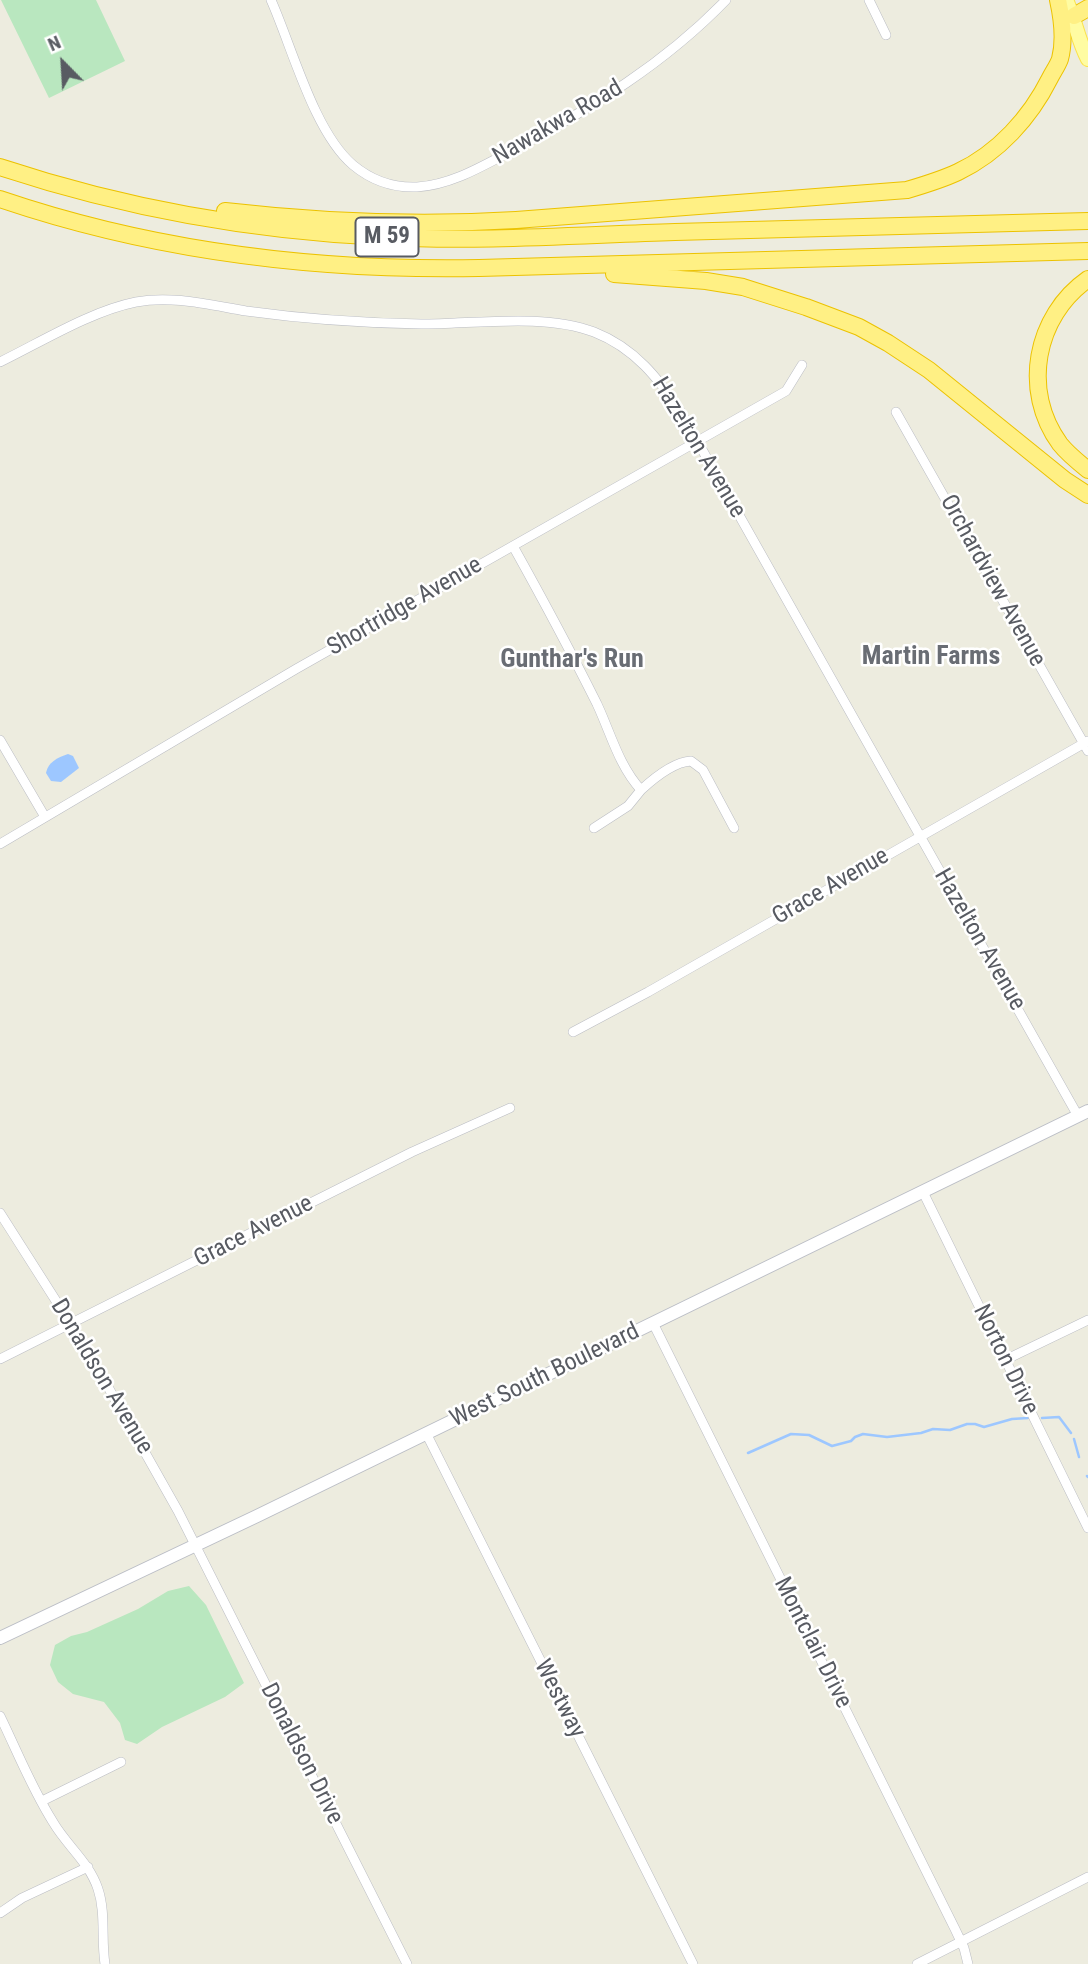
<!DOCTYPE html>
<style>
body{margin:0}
#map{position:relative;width:1088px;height:1964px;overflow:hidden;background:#edecdf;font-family:"Roboto Condensed",sans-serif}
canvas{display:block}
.north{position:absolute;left:28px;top:28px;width:70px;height:70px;-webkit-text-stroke:5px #fff;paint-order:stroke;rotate:336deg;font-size:19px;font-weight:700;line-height:28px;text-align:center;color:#585b62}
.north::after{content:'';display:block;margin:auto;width:24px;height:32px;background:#585b62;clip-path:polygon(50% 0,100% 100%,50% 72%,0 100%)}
</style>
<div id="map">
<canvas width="1088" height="1964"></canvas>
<div class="north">N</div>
</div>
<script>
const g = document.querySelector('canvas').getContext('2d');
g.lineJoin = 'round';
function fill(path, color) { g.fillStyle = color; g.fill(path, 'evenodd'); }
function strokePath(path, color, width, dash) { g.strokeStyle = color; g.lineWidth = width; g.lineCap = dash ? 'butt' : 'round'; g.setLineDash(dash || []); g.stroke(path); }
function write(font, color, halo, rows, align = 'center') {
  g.font = font + ' "Roboto Condensed",sans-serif'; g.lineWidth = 5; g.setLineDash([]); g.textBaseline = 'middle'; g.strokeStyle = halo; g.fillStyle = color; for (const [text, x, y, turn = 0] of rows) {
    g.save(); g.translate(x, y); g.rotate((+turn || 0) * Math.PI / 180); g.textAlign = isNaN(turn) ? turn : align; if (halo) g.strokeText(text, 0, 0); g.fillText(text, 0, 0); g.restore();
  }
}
fill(new Path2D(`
 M1,0h95l29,61 -76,37z
 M189,1586l17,19 38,78 -19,14 -63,30 -25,17 -12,-4 -5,-17 -16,-21 -31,-8 -15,-12 -8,-17 5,-20 16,-9 16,-4 51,-23 30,-18z`), '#b9e7bf');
fill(new Path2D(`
 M68,754l5,2 6,12 -18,14 -10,-1 -5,-8c2,-11 11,-15 22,-19z`), '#9dc7ff');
strokePath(new Path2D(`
 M1042,1418l17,-1 12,16
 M1074,1439l5,18
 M748,1453l43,-19 18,1 23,11 19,-5 4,-4 8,-3 24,3 34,-4 12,-4 17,1 17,-6h8l9,3 28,-8 16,-1
 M1087,1476l1,1`), '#9dc7ff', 2.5);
const street = new Path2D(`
 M271,0c21,47 43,132 82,165 18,15 40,23 64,22 35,-2 67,-22 98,-38 78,-42 149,-85 211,-149
 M869,0l17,35
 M0,362c41,-20 91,-51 136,-60 36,-7 74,3 110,9 58,8 117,12 175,13 54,0 123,-11 173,8 41,16 65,47 88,82l396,702
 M896,412l192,339
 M513,546c29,52 57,104 84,158 14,30 22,62 44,86 13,-12 32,-28 50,-29l12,9 31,58
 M0,740l45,77
 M594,828l34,-22 13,-16
 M0,844l296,-175 490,-278 16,-26
 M573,1032l75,-40 440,-251
 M923,1192l165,336
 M0,1213l86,135 92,163 229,453
 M653,1323l302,606 9,19 4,16
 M0,1359l412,-207 98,-44
 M1005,1360l83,-40
 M426,1433l267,531
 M0,1716c17,35 32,73 53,106 14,24 36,40 45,67 8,24 3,50 7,75
 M42,1801l79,-39
 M0,1913l22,-15 66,-31
 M917,1964l171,-87`);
const secondary = new Path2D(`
 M0,1638l257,-122 831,-405`);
const primary = new Path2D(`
 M1066,0c9,19 12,41 22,59`);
const highway = new Path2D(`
 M1074,16l14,-8
 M0,167c124,41 253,64 383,70 97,5 195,-2 292,-5 138,-4 275,-7 413,-11
 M0,199c153,52 318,72 479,69l609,-17
 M225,211c96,11 193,15 291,9l391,-30c17,-5 34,-10 51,-18 40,-19 72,-54 92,-94 3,-6 8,-13 10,-19 5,-19 2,-41 -2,-59
 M614,274l92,7 37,6 63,20 53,20 29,16 41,27 136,110 23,15
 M1088,279c-53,37 -67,112 -28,165 8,10 18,18 28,26`);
strokePath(street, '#babcc3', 10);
strokePath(secondary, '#babdc5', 14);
strokePath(primary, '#fce249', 16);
strokePath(highway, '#ecc200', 18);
strokePath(street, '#fff', 9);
strokePath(secondary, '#fff', 12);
strokePath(primary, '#fffca2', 14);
strokePath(highway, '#fff084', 16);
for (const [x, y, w] of [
 [387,237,63]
]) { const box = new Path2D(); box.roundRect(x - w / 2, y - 19.5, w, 39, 5); g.fillStyle = '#fff'; g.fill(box); strokePath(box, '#585b62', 2); }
write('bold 23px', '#585b62', null, [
 ["M 59",387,237]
]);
write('24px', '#585b62', '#fff', [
 ["Nawakwa Road",558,123,-30],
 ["Hazelton Avenue",698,448,59],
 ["Orchardview Avenue",992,581,61],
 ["Shortridge Avenue",405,607,-30],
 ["Grace Avenue",831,887,-30],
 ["Hazelton Avenue",979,940,60],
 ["Grace Avenue",254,1232,-27],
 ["Norton Drive",1005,1360,64],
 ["West South Boulevard",545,1376,-26],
 ["Donaldson Avenue",101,1377,59],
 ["Montclair Drive",812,1643,63],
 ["Westway",559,1699,63],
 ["Donaldson Drive",301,1754,63]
]);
write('bold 26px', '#696d74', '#fff', [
 ["Martin Farms",931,657],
 ["Gunthar's Run",572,660]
]);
</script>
